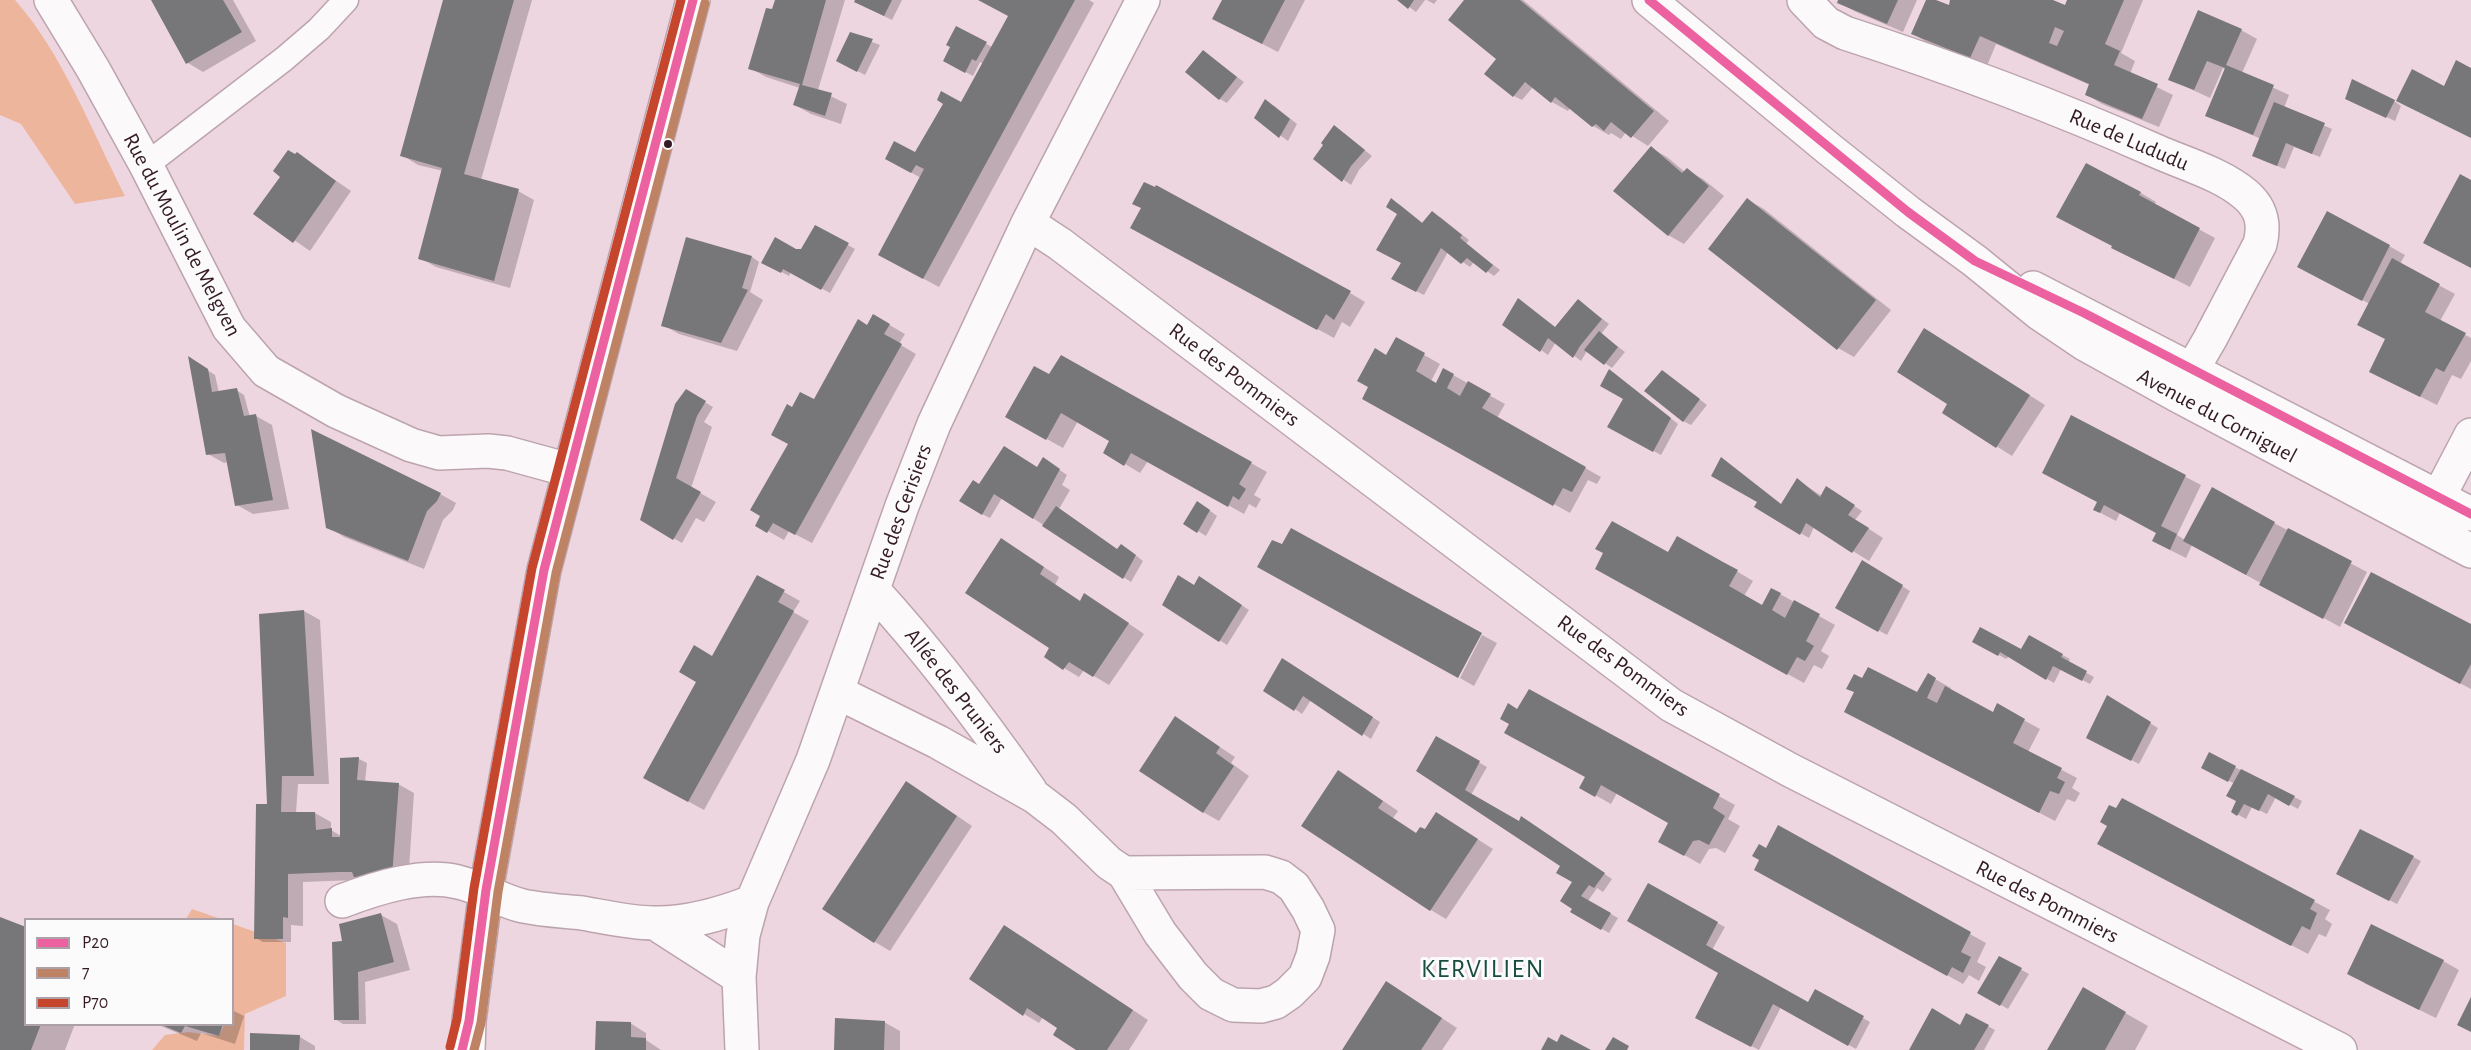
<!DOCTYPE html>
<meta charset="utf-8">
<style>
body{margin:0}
#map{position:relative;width:2471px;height:1050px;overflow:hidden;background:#eed6e0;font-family:"Alegreya Sans",sans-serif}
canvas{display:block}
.legend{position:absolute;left:24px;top:918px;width:210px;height:108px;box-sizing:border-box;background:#fbfbfb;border:2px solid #aca1a6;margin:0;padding:8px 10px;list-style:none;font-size:18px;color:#351a26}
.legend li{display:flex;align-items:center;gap:12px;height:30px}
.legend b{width:30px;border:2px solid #aca1a6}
</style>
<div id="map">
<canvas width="2471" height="1050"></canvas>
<ul class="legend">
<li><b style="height:8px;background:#ec619f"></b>P20</li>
<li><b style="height:8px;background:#be8264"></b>7</li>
<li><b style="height:8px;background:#c6452d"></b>P70</li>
</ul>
</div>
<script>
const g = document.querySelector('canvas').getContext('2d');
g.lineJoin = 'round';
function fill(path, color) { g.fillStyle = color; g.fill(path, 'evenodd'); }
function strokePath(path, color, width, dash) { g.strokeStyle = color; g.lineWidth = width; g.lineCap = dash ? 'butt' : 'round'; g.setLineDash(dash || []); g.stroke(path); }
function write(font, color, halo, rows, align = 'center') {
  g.font = font + ' "Alegreya Sans",sans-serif'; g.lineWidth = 6; g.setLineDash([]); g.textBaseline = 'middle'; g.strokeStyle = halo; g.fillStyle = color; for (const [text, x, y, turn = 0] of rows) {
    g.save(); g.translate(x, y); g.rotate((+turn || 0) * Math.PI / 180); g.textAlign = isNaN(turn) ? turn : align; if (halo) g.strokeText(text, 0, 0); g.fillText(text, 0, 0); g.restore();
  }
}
fill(new Path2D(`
 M0,0h15c46,51 78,133 110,196l-50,8 -54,-80 -21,-9z
 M192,909l29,10h-35z
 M233,924l53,19v53l-41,18 -1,36h-92l13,-15 24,-3 30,4 5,-11 8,-1z`), '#edb59c');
fill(new Path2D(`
 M152,0h81l23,41 -53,31 -15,-9z
 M445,0h87l-51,180 37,11 16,9 -24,88 -74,-21 -16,-9 23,-87 -25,-6 -16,-10z
 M777,0h68l-27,90 29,14 -6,20 -30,-10 -16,-9 5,-17 -34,-11 -16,-9z
 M857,0h45l-10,20 -29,-14z
 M981,0h108l5,3 -155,284 -43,-23 25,-86 -34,-19 29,-5 45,-50 22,-40 -3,-2 -7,14 -21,-11 -1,-19 6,-18 35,19 18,-31z
 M1223,0h82l-27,52 -49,-25z
 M1400,0h25l-9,12z
 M1427,0h10l-3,4z
 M1466,0h57l146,121 -21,25 -22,-14 -5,7 -10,-6 -2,2 -16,-9 -23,-18 -2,3 -16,-9 -19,-15 -11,13 -8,-4 -28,-23 12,-14z
 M1839,0h78l-14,32 -49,-21 -16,-9z
 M1927,0l22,7 3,-7h97l17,7 3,-7h74l-22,53 14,8 -5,13 43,21 -14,32 -57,-23 -16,-10 4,-9 -94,-41 -9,22 -59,-23 -15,-9z
 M2241,30l16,9 -15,34 47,22 -5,13 48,21 -12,28 -26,-10 -9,22 -23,-9 -1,-21 -54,-24 19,-45 -3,-2 -13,30 -41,-19z
 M851,34l29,11 -15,30 -19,-10z
 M1203,52l41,30 -17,21 -7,-4z
 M2394,101l7,5 -6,15 -40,-19z
 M1273,105l24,19 -9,17 -32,-23z
 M1342,132l30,24 -13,14 -8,15 -36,-26z
 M1651,148l16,9 18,15 2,-2 16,9 21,17 -40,48 -16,-9z
 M297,154l54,37 -41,60 -55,-38z
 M2086,165l55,28 15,9 -2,3 61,33 -25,49 -61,-31z
 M1748,200l16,9 127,101 -37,47 -16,-9z
 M1399,204l25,20 16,-7 29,23 -3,4 34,26 -6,6 -20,-14 -4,5 -22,-15 -24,43 -24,-12 2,-20z
 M816,227l39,22 -25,44 -39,-21 -2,4 -26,-14 38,-12z
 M1147,237l203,56 15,9 -15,25 -8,-5 -8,16z
 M687,239l65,18 7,5 -9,30 13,8 -26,51 -58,-17 -16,-9z
 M2389,246l16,9 -5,9 55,30 -15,27 31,17v23l-10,18 -9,-4 -15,30 -66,-33 16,-33 -17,-35 -55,-28z
 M1579,301l30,23 -8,10 24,18 -13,16 -25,-17 -6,10 -25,-19 -8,13 -7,-5 -15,-45 30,23z
 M874,316l31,18 -6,10 17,10 -104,189 -23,-12 -5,9 -27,-15 32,-81 25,-43z
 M1396,339l44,25 -9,17 6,3 7,-14 61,34 -8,14 104,59 -4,7 -9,-4 -18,33 -206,-114z
 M1940,339l105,66 -33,51 -68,-43 5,-9z
 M1061,357l206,115 -13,23 7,4 -5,9 -7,-4 -5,10 -96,-53 -8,12 -35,-21 6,-12 -33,-19 -15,27 -56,-31 43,-41z
 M190,359l25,16 4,18 17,-3 8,5 6,22 6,-1 16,9 17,84 -36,5 -16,-9 -9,-43 -4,1 -16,-9z
 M1662,371l45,34 -16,20 -8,-4z
 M1617,376l61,48 -17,31 -52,-28 16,-28z
 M686,391l27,16 -9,15 8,5 -21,61 25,14 -12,20 -8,-4 -14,25 -40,-23z
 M2072,417l129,68 -24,50 8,5 89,-17 93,49 -27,55 -148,-82 -6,13 -16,-8 -12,-17 -38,-20 -4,8 -21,-11 4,-8z
 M1051,464l16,11 -5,10 8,5 -11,19 59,41h11l14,11 -12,21 -129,-84 -12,20 -8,-4 -3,-28z
 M1797,480l25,16 12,-3 28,18 -7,9 28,18 -14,23 -55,-34 -5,11 -53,-31 26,-2z
 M440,494l16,9 -3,7 -10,10 -19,49 -80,-32 -16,-10z
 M1205,507l12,9 -11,20 -21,-13z
 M1017,549l42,28 -4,8 26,17 19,2 44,30 -35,51 -25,-15 -5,7 -15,-9 -13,-20z
 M1668,554l55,9 30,18 -9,15 19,11 17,-13 55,31 -14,26 8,5 -7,13 -8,-4 -10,18 -192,-105z
 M1863,562l47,29 -23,44 -50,-28z
 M1207,582l42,28 -22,35 -63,-41z
 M784,592l16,9 -7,11 16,9 -105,189 -44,-24 38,-104 15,-24z
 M304,611l16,9 9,164h-31l-2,29h19l16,9v8l10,6 1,-77h17l8,4 -2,19 33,2 16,9 -6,92h-36l-17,-10v5l-52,2v44l-12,-1v17h-28l-7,-4 13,-133z
 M2471,626v63l-109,-57z
 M1482,635l15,8 -23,43 -14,-8z
 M2029,637l41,22 -2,4 26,14 -4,7 -29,-15 -7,14 -45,-27 -3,3 -32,-18 48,10z
 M1290,665l90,57 -9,17 -60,-39 -9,14 -7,-5z
 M1928,675l23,13 -1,2 44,24 4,-8 42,23 -12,23 49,26 -5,10 8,5 -5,9 -8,-3 -12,22 -193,-101 1,-40 55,14z
 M1529,691l206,114 -7,14 12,7 -15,27 -9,-5 -7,1 -9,15 -40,-23 10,-19 -53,-29 -6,11 -30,-17 6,-10 -69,-67z
 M2108,697l50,31 -19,36 -43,-23z
 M1176,718l59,39 -4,6 18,13 -30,45 -16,-9z
 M1436,738l51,29 -16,28 49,28h9l83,56 -9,13 -6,-4 -9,13 30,17 -9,15 -37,-22 2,-29 -12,-17 -144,-95z
 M2209,754l85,43 8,4 -4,8 -22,-12 -9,17 -15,-7 -6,12 -13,-7 5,-11 -3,-17 -32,-17z
 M1354,781l44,30 -5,7 24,16 35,-11 41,26 -47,70 -15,-9z
 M922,792l50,34 -82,125 -15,-9z
 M2122,800l208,110 -5,9 7,5 -6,13 -7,-3 -11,20 -193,-102 1,-42z
 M1778,827l208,116 -9,19 9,5 -7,14 -10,-6 -6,9 -191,-106 -5,-28z
 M2413,857l8,4 -24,43 -51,-26z
 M1648,886l77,41 -13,23 96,54 8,-13 54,31 -14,27 -75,-42 -22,43 -62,-33 23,-45z
 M381,915l16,9 13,46 -45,12 1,42h-23l-8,-5 9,-77z
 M0,918l26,106h49l-10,26h-65z
 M1021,936l127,84 -19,30h-50l-20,-22 -16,-11 -4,6 -15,-9z
 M2000,958l29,16 -21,35 -28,-16z
 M2443,961l16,9 -23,48 -72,-35z
 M2083,989l65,37 -13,24h-86z
 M1402,992l55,36 -15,22h-99z
 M232,1010l12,6 -9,28 -34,-11 -4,8 -41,-17h76z
 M1967,1015l28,15 -11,20h-74l51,-23z
 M884,1022l16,9v19h-64z
 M630,1023l16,10v7l15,10h-64z
 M300,1037l15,9v4h-64z`), '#0003');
fill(new Path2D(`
 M151,0h72l19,32 -56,32z
 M443,0h71l-50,174 55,15 -25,92 -76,-22 24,-91 -42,-12z
 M775,0h51l-24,85 30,8 -7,23 -32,-11 7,-21 -52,-15 18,-61 6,1z
 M855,0h37l-8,16 -30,-14z
 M978,0h97l-152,279 -45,-24 46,-86 -8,-4 -5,8 -26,-14 9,-18 21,11 28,-48 -6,-4 4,-9 20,11 47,-86z
 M1222,0h63l-23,44 -50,-25z
 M1397,0h17l-6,9z
 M1464,0h56l134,111 -23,27 -20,-16 -7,9 -8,-7 -4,3 -37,-30 -4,6 -26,-21 -12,15 -29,-23 12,-15 -48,-39z
 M1838,0h60l-11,24 -50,-21z
 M1926,0h10l13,5 1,-5h103l12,5 2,-5h57l-19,44 15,7 -6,14 44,19 -16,35 -57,-24 4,-11 -109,-48 -10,22 -59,-24zM2055,27l9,4 -7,15 -8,-3z
 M2198,10l44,19 -16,36 48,20 -21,50 -48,-19 20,-48 -18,-7 -13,29 -26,-10z
 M956,26l31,16 -11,19 -4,-2 -7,14 -22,-12 7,-14 -4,-2z
 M850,32l23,7 -16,33 -21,-11z
 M1203,50l34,27 -18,23 -34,-28z
 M2456,60l15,8v70l-75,-37 16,-32 32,17z
 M2352,79l43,21 -9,18 -41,-19z
 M1265,99l25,20 -11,19 -25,-20z
 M2274,102l51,21 -13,31 -26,-11 -9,23 -25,-10z
 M1334,125l31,25 -14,16 -9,16 -29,-23 10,-14 -2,-2z
 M1651,146l31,27 5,-5 22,18 -41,50 -55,-45z
 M288,150l7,4 2,-2 39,29 -43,62 -40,-29 27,-37 -7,-6z
 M2086,163l55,29 -2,3 61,33 -26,51 -63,-31 1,-2 -56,-29z
 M2460,174l11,6v88l-48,-25z
 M1144,182l11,5 1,-2 195,106 -17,29 -8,-6 -9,16 -187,-102 11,-20 -9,-4z
 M1391,198l31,25 10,-12 30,24 -2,3 33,27 -7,8 -19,-15 -6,6 -20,-16 -25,44 -25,-13 10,-16 -25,-13 21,-36 -11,-7z
 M1747,198l129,102 -39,50 -129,-101z
 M2327,211l63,34 -28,56 -65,-34z
 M815,225l34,18 -28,47 -38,-21 -2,4 -20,-10 14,-26 21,12h5z
 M686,237l66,19 -10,32 6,2 -27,53 -60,-17z
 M2392,258l48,26 -15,28 41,21 -22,39 -8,-4 -16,29 -51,-25 16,-33 -28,-14z
 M1518,298l37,29 23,-28 24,20 -22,27 -7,12 -25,-20 -8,14 -38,-27z
 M873,314l17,10 -6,10 18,10 -107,191 -22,-12 -6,10 -12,-7 5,-10 -10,-6 38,-66 -17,-9 16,-31 5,3 8,-15 14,7 44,-80 9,6z
 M1924,328l106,67 -34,53 -54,-35 5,-9 -50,-32z
 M1599,331l19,16 -14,18 -20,-15z
 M1396,337l29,16 -9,18 20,12 7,-15 11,6 -7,14 13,8 8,-15 23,13 -9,14 104,59 -14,25 -9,-4 -10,18 -191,-107 6,-12 -11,-6 18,-33 11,7z
 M1061,355l191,107 -13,22 7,5 -7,11 -6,-4 -5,11 -97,-54 -7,13 -21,-13 6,-12 -48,-28 -15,27 -41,-23 29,-51 15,8z
 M188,356l20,13 4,23 25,-4 7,28 12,-2 17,86 -38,6 -10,-53 -19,2z
 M1609,369l62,49 -18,34 -46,-25 16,-28 -23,-13z
 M1662,370l38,29 -17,23 -39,-31z
 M686,389l20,12 -9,15 -21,62 25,14 -28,48 -33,-20 35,-116z
 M2071,415l115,60 -25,51 16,8 -7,16 -18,-9 4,-8 -52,-28 -4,8 -7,-3 4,-8 -55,-29z
 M311,429l130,64 -4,8 -10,10 -19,50 -82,-33z
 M1004,446l33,21 6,-10 17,12 -27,50 -39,-25 -12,21 -23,-14 14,-21 6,4z
 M1721,457l60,47 16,-26 23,19 6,-11 29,19 -7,10 21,13 -17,25 -46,-30 -6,12 -46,-28 3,-5 -46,-26z
 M2212,487l63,35 -29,53 -63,-34z
 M1197,501l13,9 -13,23 -14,-9z
 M1056,506l61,43 4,-5 15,11 -13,24 -81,-53z
 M1612,521l56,31 9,-16 46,26 15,8 -9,16 33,19 9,-17 10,5 -9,17 13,8 9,-18 26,14 -14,27 8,5 -9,15 -8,-4 -10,18 -192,-106 8,-16 -8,-4z
 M1291,528l191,105 -24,45 -201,-111 15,-27 10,4z
 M2288,528l64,33 -29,58 -64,-34z
 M1001,538l43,29 -4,7 40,27 4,-8 45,30 -36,54 -24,-15 -6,8 -19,-13 5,-9 -84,-55z
 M1862,560l41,25 -25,47 -43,-24z
 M2371,572l100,52v40l-11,20 -116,-61z
 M757,575l28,15 -7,12 16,9 -106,191 -45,-24 53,-96 -17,-10 15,-27 18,11z
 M1178,575l16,10 5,-9 43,29 -23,37 -57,-37z
 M304,610l10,166h-32l-1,36h34l1,18 16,-2v9h8v-79l19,-1 -2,23 42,3 -7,94h-38l-2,-5h-13l-51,2v44l-5,-1v22h-29l2,-135h11l-8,-190z
 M1980,627l41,22 8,-14 34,19 -2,3 26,14 -5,10 -29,-15 -7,14 -46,-28 -2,4 -26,-14z
 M1282,658l91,59 -11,19 -59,-40 -9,15 -31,-20z
 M1868,667l49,25 11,-19 8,5 -9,20 10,5 8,-17 48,26 4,-9 28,16 -12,24 49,25 -5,10 8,4 -6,12 -9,-3 -11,22 -195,-101 10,-20 -8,-3 8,-15 8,4z
 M1529,689l191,105 -7,14 12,8 -16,29 -10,-5 -6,1 -9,15 -26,-14 10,-19 -67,-38 -6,12 -16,-9 6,-11 -81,-44 5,-9 -9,-5 8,-16 9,6z
 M2107,695l44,27 -20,39 -45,-23z
 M1175,716l45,31 -4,6 18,13 -31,47 -64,-42z
 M1436,736l44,25 -15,29 54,31 2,-5 84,57 -11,15 -5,-3 -8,11 30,17 -10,17 -31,-18 2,-3 -12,-8 12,-19 -16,-9 4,-7 -144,-95z
 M2209,752l27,14 -8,16 -27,-14z
 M2241,769l54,27 -6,10 -21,-12 -9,17 -15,-7 -7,12 -6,-4 5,-11 -10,-5z
 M1338,770l45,31 -5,7 38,25 4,-6 5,2 11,-17 42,27 -48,72 -129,-85z
 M906,781l51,35 -83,127 -52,-34z
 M2122,798l193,102 -5,9 7,4 -7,17 -8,-4 -11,20 -194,-102 10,-18 -7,-4 9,-17 7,3z
 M1778,825l193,107 -10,20 10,5 -8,16 -11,-6 -5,9 -193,-106 5,-10 -7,-4 7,-12 7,4z
 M2360,829l54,27 -25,45 -53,-27z
 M1648,883l70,39 -12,23 102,57 7,-13 49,27 -16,30 -75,-42 -22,43 -56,-29 23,-45 -91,-52z
 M381,913l13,49 -36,10 1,48h-25l-2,-78 10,-1 -3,-17z
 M0,917l26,10v97h15l-10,26h-31z
 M2371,924l73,36 -25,50 -72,-36z
 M1004,925l129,85 -26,40h-31l-23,-15 4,-7 -30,-20 -4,8 -54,-37z
 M1999,956l23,12 -22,38 -23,-13z
 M1386,981l56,37 -21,32h-79z
 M2083,987l43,25 -21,38h-58z
 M2471,997v35l-14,-7z
 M1932,1008l28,17 6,-12 23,12 -15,25h-65z
 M835,1018l50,3 -1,29h-50z
 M596,1021l35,1v15l15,1v12h-51z
 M159,1024h64l-4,12 -34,-10 -4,7z
 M250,1033l50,2 -1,15h-49z
 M1561,1034l30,16h-50l7,-13 9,5z
 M1613,1037l16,9 -2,4h-22z`), '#777679');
const service = new Path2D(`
 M146,165l138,-106 35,-30 27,-29`);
const minor = new Path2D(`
 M51,0l42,69 53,96 83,163 37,43 70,40 75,34 28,8 49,-2 19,2 62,17
 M1804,0l22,23 19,10c105,34 209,73 311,118 29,13 66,23 90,44 16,14 19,29 14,49l-50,95 -32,55
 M1028,223l32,21 611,461 119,65 550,280
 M2426,521l45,-86
 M873,590c57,62 108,130 157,200
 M837,692l101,50 96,54 30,23 45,44 15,10 36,60 33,43 18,18 22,11 28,1 15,-4 13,-9 16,-16 8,-21 5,-26 -10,-21 -14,-22 -13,-10 -16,-5 -141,1
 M342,901c34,-13 80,-28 116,-19 23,5 43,19 65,24 19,4 39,5 59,7 23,4 48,10 72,10 34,1 67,-9 98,-21
 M655,923l84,54
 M742,1050l-3,-73 4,-42 9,-33 61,-142 89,-254 32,-82 94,-201 115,-223`);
const tertiary = new Path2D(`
 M1649,0l180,149 79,63 67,49 64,52 46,31 92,51 294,156
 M2033,288l438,226
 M468,1050l1,-29 17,-131 58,-320 149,-570`);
strokePath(service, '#bca4ae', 27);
strokePath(minor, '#bca4ae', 36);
strokePath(tertiary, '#bca4ae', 36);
strokePath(service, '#fcf9fa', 24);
strokePath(minor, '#fcf9fa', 33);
strokePath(tertiary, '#fcf9fa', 33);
strokePath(new Path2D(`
 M1649,0l259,212 67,49 109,52 387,201
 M462,1050l7,-29 17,-131 58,-320 149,-570`), '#ec619f', 9);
strokePath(new Path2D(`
 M474,1050l7,-27 17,-131 58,-319 149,-570`), '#be8264', 9);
strokePath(new Path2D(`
 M450,1047l7,-28 17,-131 58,-320 149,-568`), '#c6452d', 9);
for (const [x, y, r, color] of [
 [668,144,5,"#351a26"]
]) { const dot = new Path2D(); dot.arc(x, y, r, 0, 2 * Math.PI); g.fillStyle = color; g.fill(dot); strokePath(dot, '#fbfbfb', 2); }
write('22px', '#351a26', '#fbfbfb', [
 ["Rue de Lududu",2129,140,23],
 ["Rue du Moulin de Melgven",182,235,62],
 ["Rue des Pommiers",1234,375,37],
 ["Avenue du Corniguel",2217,416,28],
 ["Rue des Cerisiers",901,512,-70],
 ["Rue des Pommiers",1623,666,36],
 ["Allée des Pruniers",956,691,52],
 ["Rue des Pommiers",2047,902,27]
]);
g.letterSpacing = '1.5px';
write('26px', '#174c3e', '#fbfbfb', [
 ["KERVILIEN",1483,969]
]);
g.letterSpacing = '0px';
</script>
